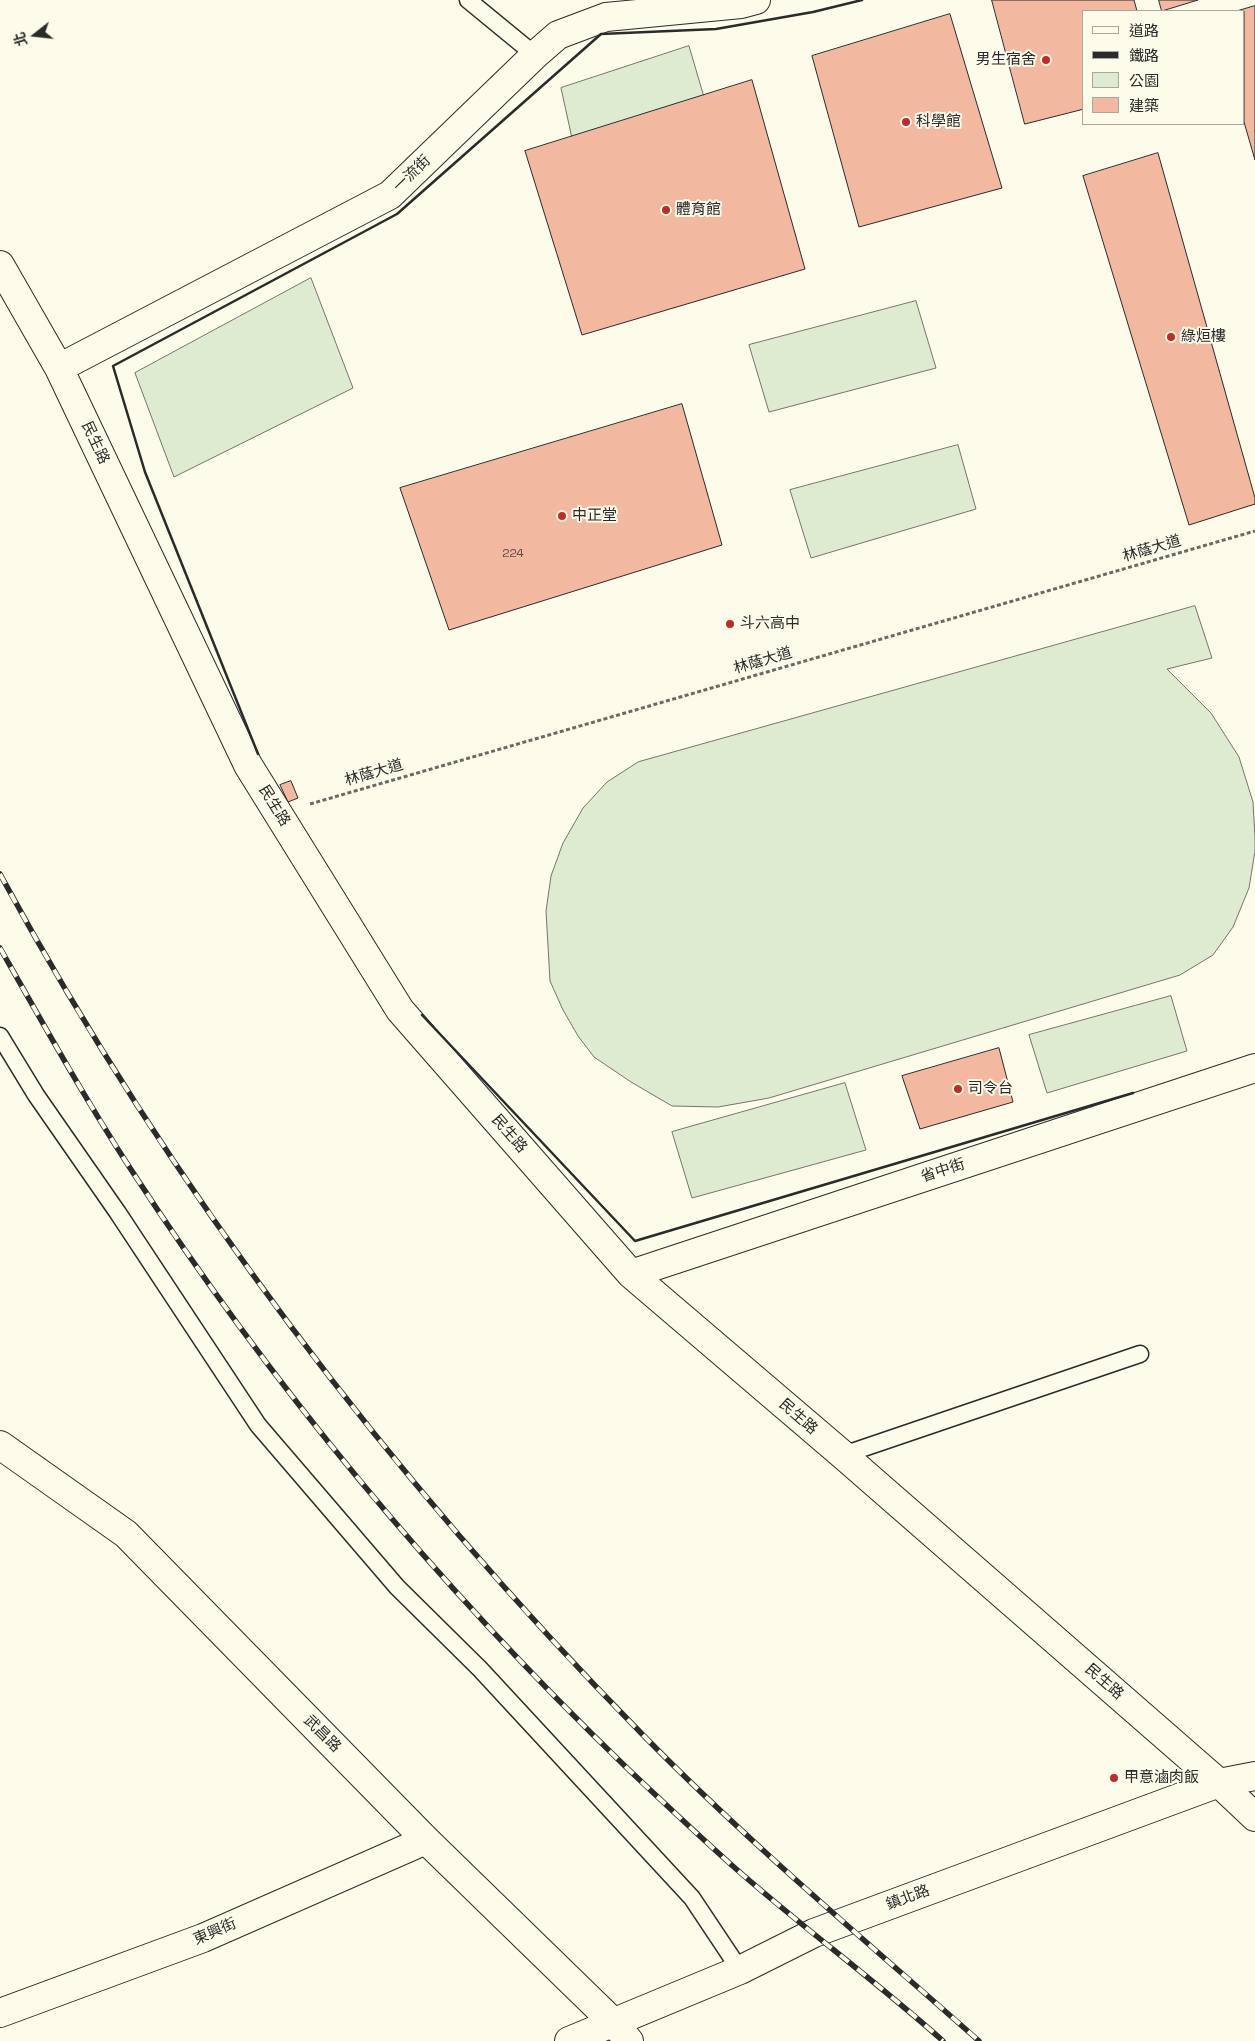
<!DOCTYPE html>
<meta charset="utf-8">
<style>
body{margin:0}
#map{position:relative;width:1255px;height:2041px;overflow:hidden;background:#fdfbea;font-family:"Space Grotesk","Noto Sans TC",sans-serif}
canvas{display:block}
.legend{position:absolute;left:1082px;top:10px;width:162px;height:115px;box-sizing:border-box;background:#fdfbea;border:1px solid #a9a89e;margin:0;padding:6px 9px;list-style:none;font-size:15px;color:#2b2b2b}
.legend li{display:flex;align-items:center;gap:10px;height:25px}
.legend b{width:25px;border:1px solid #a9a89e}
.north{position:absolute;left:10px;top:10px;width:50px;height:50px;-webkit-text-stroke:4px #fdfbea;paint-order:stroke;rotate:254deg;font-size:14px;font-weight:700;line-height:20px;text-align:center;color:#2b2b2b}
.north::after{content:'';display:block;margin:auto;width:18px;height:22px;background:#2b2b2b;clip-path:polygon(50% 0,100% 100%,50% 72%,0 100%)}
</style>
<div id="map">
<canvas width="1255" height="2041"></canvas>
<ul class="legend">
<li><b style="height:6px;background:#fdfbea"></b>道路</li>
<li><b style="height:6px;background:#2b2b2b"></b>鐵路</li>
<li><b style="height:14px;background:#deebd1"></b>公園</li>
<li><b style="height:14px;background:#f2b8a0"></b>建築</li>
</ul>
<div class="north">北</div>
</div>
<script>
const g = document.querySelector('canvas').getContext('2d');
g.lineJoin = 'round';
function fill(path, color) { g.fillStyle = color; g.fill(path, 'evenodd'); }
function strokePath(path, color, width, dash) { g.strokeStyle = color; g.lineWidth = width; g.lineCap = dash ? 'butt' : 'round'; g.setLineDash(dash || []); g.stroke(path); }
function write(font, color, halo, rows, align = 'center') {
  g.font = font + ' "Space Grotesk","Noto Sans TC",sans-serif'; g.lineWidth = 4; g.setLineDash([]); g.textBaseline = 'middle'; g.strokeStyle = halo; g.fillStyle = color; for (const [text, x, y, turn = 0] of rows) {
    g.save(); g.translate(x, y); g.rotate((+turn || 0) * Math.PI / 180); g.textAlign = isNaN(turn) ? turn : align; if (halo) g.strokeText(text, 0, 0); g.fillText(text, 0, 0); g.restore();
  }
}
const green = new Path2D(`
 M689,46l20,68 -134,38 -14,-64z
 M311,278l42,110 -179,89 -39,-104z
 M916,301l20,67 -167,44 -20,-67z
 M958,445l18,64 -165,49 -21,-68z
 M1195,606l17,52 -45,11 44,44 28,44 14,45 2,36v13l-6,37 -16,39 -20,28 -33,20 -411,123 -51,9 -46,-1 -41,-24 -37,-25 -16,-21 -15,-26 -13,-29 -4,-70 5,-35 12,-33 20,-35 24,-26 31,-20z
 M1171,996l16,55 -140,42 -18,-58z
 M845,1083l21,67 -174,48 -20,-66z`);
fill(green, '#deebd1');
strokePath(green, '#74746e', 1);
const building = new Path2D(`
 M992,0h142l3,11h-53v98l-59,15z
 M1159,0h39l-36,11z
 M1255,6v154l-11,-38v-111h-7z
 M950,14l52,174 -143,39 -47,-171z
 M752,80l53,189 -223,66 -57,-184z
 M1158,153l97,345v6l-66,21 -106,-349z
 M682,404l40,141 -273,85 -49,-142z
 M291,781l7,17 -10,4 -8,-17z
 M999,1048l14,54 -93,27 -18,-53z`);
fill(building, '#f2b8a0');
strokePath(building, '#2b2b2b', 1);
const lane = new Path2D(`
 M468,0l67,55
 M0,1036l36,59 82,118 140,212 139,162 83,82 212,229 48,72
 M843,1455l297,-101`);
const street = new Path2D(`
 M0,265l59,103 189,397 152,245 231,264 212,181 376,328 36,34
 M59,368l331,-173 145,-140 23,-20 48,-18 135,-13 15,-4
 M631,1274l624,-206
 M0,1445l126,89 300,306 188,183 15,18
 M0,2013l203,-75 223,-98`);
const secondary = new Path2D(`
 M569,2041l171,-71 74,-37 405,-150 36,-7`);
strokePath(lane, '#2b2b2b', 19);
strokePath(street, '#2b2b2b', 30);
strokePath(secondary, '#2b2b2b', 30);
strokePath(new Path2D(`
 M310,804l945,-273`), '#6a6964', 3, [4, 2.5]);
strokePath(lane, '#fdfbea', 16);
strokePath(street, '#fdfbea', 28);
strokePath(secondary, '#fdfbea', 28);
const rail = new Path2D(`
 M0,874c171,315 391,605 643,861 106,108 223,206 336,306
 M0,948c42,74 84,149 130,220 142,219 310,420 498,601 35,33 71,67 107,99 68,60 141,113 208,173`);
strokePath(rail, '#2b2b2b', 5.5);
strokePath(rail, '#fdfbea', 4, [11]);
strokePath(new Path2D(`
 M258,754l-113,-282 -32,-106 284,-152 204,-180 115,-5 97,-17 49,-12
 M422,1015l213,226 498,-148`), '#2b2b2b', 2.5);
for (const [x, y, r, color] of [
 [1046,60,5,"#c62828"],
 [906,122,5,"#c62828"],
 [666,210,5,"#c62828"],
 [1171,337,5,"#c62828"],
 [562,516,5,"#c62828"],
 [730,624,5,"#c62828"],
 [958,1089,5,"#c62828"],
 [1114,1778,5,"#c62828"]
]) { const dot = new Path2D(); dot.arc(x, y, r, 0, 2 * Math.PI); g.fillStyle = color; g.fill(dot); strokePath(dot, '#fdfbea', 2); }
write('12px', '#5d4e48', null, [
 ["224",513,554]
]);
write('15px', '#2b2b2b', '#fdfbea', [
 ["男生宿舍",1036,60,"right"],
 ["科學館",916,122],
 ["體育館",676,210],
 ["綠烜樓",1181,337],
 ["中正堂",572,516],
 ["斗六高中",740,624],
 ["司令台",968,1089],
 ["甲意滷肉飯",1124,1778]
], 'left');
write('15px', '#2b2b2b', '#fdfbea', [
 ["一流街",412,174,-44],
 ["民生路",95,443,65],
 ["林蔭大道",1152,549,-16],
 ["林蔭大道",763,661,-16],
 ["林蔭大道",374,773,-16],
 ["民生路",274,806,58],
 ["民生路",509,1134,49],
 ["省中街",943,1171,-18],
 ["民生路",798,1417,41],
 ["民生路",1104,1682,41],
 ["武昌路",322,1734,45],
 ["鎮北路",908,1898,-20],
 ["東興街",215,1932,-23]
]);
</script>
